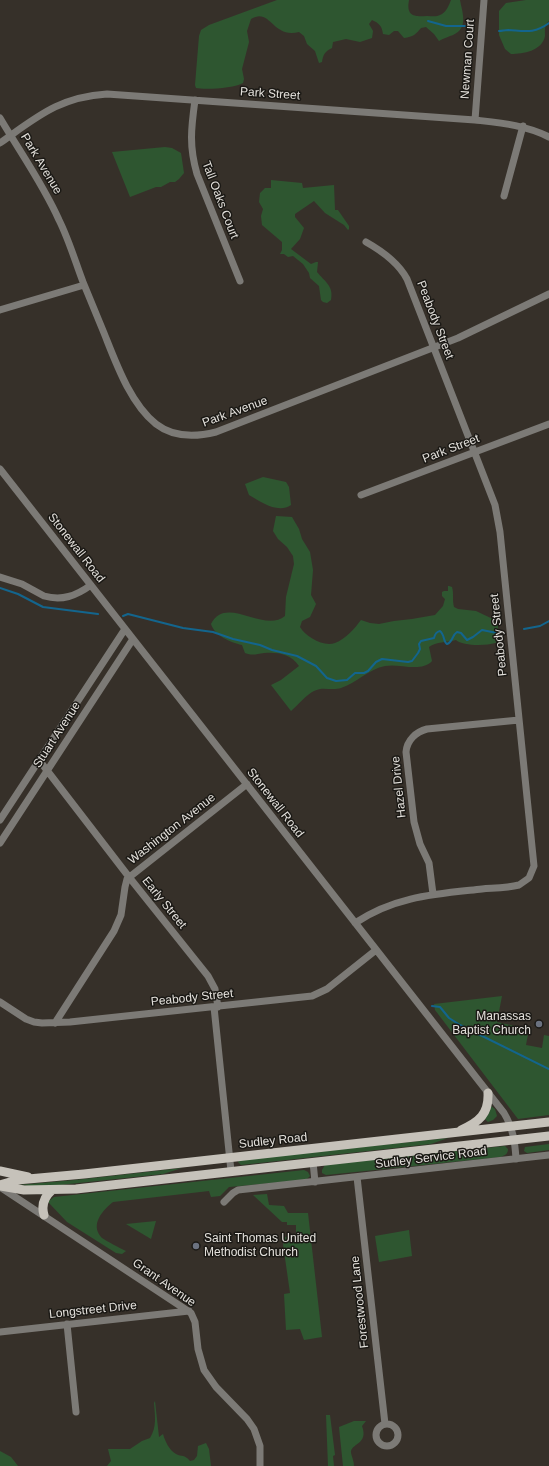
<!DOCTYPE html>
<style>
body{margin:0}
canvas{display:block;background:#363029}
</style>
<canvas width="549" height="1466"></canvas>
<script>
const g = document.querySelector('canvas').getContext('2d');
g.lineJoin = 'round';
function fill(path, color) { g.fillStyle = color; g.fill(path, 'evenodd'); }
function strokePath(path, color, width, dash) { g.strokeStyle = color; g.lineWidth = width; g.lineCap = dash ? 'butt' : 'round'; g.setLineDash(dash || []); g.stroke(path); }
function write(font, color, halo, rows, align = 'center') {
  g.font = font + ' Helvetica,sans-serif'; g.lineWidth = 3; g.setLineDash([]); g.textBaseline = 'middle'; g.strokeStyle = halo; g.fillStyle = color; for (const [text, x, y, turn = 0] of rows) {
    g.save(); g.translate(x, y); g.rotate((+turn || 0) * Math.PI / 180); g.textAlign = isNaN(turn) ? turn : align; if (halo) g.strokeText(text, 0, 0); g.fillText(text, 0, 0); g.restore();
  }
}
fill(new Path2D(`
 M277,0h132c-3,16 5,17 18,16 4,0 10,1 13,-1 6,-2 9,-10 11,-15h9c2,12 9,28 -7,35 -5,2 -9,3 -14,6l-5,-7 -8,-7 -5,1c-5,6 -8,9 -17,10l-6,-7h-4l-5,4 -6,-1c-1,-8 -4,-11 -11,-14l-3,4 4,7 -1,7 -12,4 -14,-3 -13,3 -1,6c-7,3 -9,7 -10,14l-3,1 -4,-12 -8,-7 -3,-8 -5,-4c-27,7 -28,-25 -48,-13l-4,12 2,11 -7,27 2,10 -1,4c-8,5 -37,7 -47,5l-1,-3 4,-49 2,-6 8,-5z
 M526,0h23v21c-5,4 -4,9 -4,15 -3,15 -22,18 -34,18l-6,-5 -6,-14v-24l7,-8z
 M165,147l7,1 9,5 3,20 -5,6 -4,3h-5l-9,5h-5l-26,10 -18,-45z
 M271,180l31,3 1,5 31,-3 1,25h3l11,16v3l-1,1 -4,-5 -19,-12 -11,-12 -19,13v3l9,11 -4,11 -9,10 20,15 5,-2h2l-1,10c8,10 17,14 14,28l-4,3 -4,-1 -2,-2 -2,-14 -9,-8 -1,-5 -6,-9 -10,-8 -5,1 -4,-3h-4l2,-4v-8l-20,-17 -1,-9 2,-7 -4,-7 1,-9 5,-5h6z
 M263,477l23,5 3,5 2,18c-13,9 -30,-3 -42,-10l-4,-11z
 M276,516l16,1 7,12 3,10 8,13 3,18 -2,25 5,9 -6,13 -8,4 -2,6c6,10 23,20 35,16 11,-4 20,-15 26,-23l9,3 9,1 15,-3 18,-2 23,-4 8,-9 2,-7 -3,-3v-4l2,-1h4v-5h1l3,1c2,7 0,13 2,20l4,2 18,2 21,10 3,18c-1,1 -3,4 -5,4 -9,3 -33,3 -39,-3 -9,2 -20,2 -27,7l3,14c-11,12 -33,2 -47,5 -16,3 -29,17 -44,22 -10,3 -18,-2 -27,3 -7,3 -17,15 -23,20l-20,-26 10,-5 18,-14c-8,-12 -21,-14 -35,-13 -8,1 -11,3 -19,0l-3,-8c-12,-3 -27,-9 -31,-21 15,-30 53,10 74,-8l1,-19 8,-33 -1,-8 -6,-9 -9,-8 -5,-8z
 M502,996l-5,26 32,7 -3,16 16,3 2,-13 5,1v79l-31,4 -83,-109 -1,-6z
 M491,1106l4,3 2,7 -4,4 -5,2 -3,-3 4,-6z
 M448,1138l-17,6 -190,21 -3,-3 1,-2z
 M549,1144v6l-22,3 -3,-2 1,-4z
 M505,1146l3,3c0,5 -3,6 -7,8l-175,18 -4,-2v-3l3,-5z
 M182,1168l-19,6 -122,13 -23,-2 57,-5z
 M304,1170l4,2 2,4 -2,2 -3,2 -76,7 -9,9 -9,1 -2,-6 -96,11c-10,8 -23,22 -12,35 3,3 21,12 25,14l-4,3 -6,-1 -49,-31 -18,-19v-2l5,-4z
 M267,1194l2,11 15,1 4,7h20l14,124 -18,3 -4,-11 -14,1 -2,-36 6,-1 -7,-49 2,-7 11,-2v-10h-9v-3h-5l-29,-27z
 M156,1221l-5,18 -25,-15z
 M409,1230l3,26 -33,6 -4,-26z
 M155,1401l4,36 4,-3c2,7 6,16 13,20 6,3 8,0 14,7l4,-1 3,-4 1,-10 8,-3 3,6 2,17h-104l4,-5 -3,-12h22l12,-8 8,-3c7,-11 5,-22 4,-35z
 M326,1415h4l5,40 -2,1 1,10h-6z
 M354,1421h12l-4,5c7,19 -12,17 -11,27 1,4 3,9 3,13h-11l-4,-39z
 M0,1451l11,6 7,9h-18z`), '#2e5630');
strokePath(new Path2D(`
 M428,21l18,5h19
 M499,31c3,0 6,-1 9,-1 17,1 26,4 41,-7
 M0,588l18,6 25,13 55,7
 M123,616l5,-2 55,14 30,4 20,7 27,6 12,5 25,6 19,10 11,12 9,3 11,-1 8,-7h9l4,-2 8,-9 6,-3 26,3 4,-1 6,-8 2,-4 -1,-5 2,-3 13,-3c1,-4 2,-6 6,-7 5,4 3,11 7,13 6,-2 5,-9 10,-12l4,1 6,7 6,-3 9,-7 15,3
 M524,629l16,-3 9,-5
 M432,1006l8,1 9,11 11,7 89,44`), '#13658d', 2);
strokePath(new Path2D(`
 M195,100c-4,29 -6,46 2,74l43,107
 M0,118c20,34 43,66 59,102 10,20 16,41 24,62 7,17 14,34 21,51 12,30 26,70 52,91 18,14 40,13 60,8l242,-94 91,-44
 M475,120l9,-120
 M0,143c37,-26 59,-46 107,-49l368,26c26,3 50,5 74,17
 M504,196l19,-70
 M0,310l84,-25
 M0,469l504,644c9,15 11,29 12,46
 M361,495l188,-71
 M0,577l22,7 22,12c18,5 32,0 47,-11
 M39,760l90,117 79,99 7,13 3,18
 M0,820l125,-191
 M0,843l133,-204
 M433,894l-4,-31 -9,-19 -6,-22 -8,-70c1,-12 10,-20 21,-23l92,-9
 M355,923c40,-27 81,-29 127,-34 12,-1 25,-1 37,-4l10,-7 5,-12 -34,-334 -5,-27 -88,-226c-9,-17 -25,-28 -41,-37
 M0,1002l26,17 8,3 8,1 28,-1 242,-26 15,-7 49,-39
 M214,1007l17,164
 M55,1023l59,-92 7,-16 4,-28 2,-8 120,-95
 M313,1162l2,20
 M357,1177l28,247
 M0,1187l191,126 4,9 3,27 6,21 12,17 31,32 7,10 6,17v20
 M224,1202l9,-9 5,-3 311,-35
 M67,1324l9,88
 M0,1332l189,-21
 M376 1435a11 11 0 1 1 22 0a11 11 0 1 1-22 0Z`), '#7c7a76', 7);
strokePath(new Path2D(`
 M461,1130c18,-8 28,-16 27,-37
 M0,1171l28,6
 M0,1185l17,-5 67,-6 465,-52
 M0,1186l24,4 52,-1 473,-53
 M44,1215c-3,-10 0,-18 8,-25`), '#c6c2ba', 9);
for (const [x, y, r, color] of [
 [539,1024,4,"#6b7280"],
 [196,1246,4,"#6b7280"]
]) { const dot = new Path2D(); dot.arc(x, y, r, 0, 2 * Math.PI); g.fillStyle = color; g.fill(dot); strokePath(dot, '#1b1915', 1.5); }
write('12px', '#e4e1dc', '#1b1915', [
 ["Newman Court",468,59,-86],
 ["Park Street",270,94,4],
 ["Park Avenue",41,164,59],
 ["Tall Oaks Court",220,200,69],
 ["Peabody Street",435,320,69],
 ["Park Avenue",235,412,-20],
 ["Park Street",451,449,-21],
 ["Stonewall Road",76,548,52],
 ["Peabody Street",499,635,-96],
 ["Stuart Avenue",57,735,-57],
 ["Hazel Drive",399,787,-96],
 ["Stonewall Road",275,803,52],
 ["Washington Avenue",172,829,-38],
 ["Early Street",164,903,51],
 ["Peabody Street",192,998,-6],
 ["Sudley Road",273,1141,-6],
 ["Sudley Service Road",431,1158,-7],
 ["Grant Avenue",164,1283,35],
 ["Forestwood Lane",360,1302,-96],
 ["Longstreet Drive",93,1310,-6]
]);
write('12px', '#e4e1dc', '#1b1915', [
 ["Manassas",531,1017],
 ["Baptist Church",531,1031],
 ["Saint Thomas United",204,1239,"left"],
 ["Methodist Church",204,1253,"left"]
], 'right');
</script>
